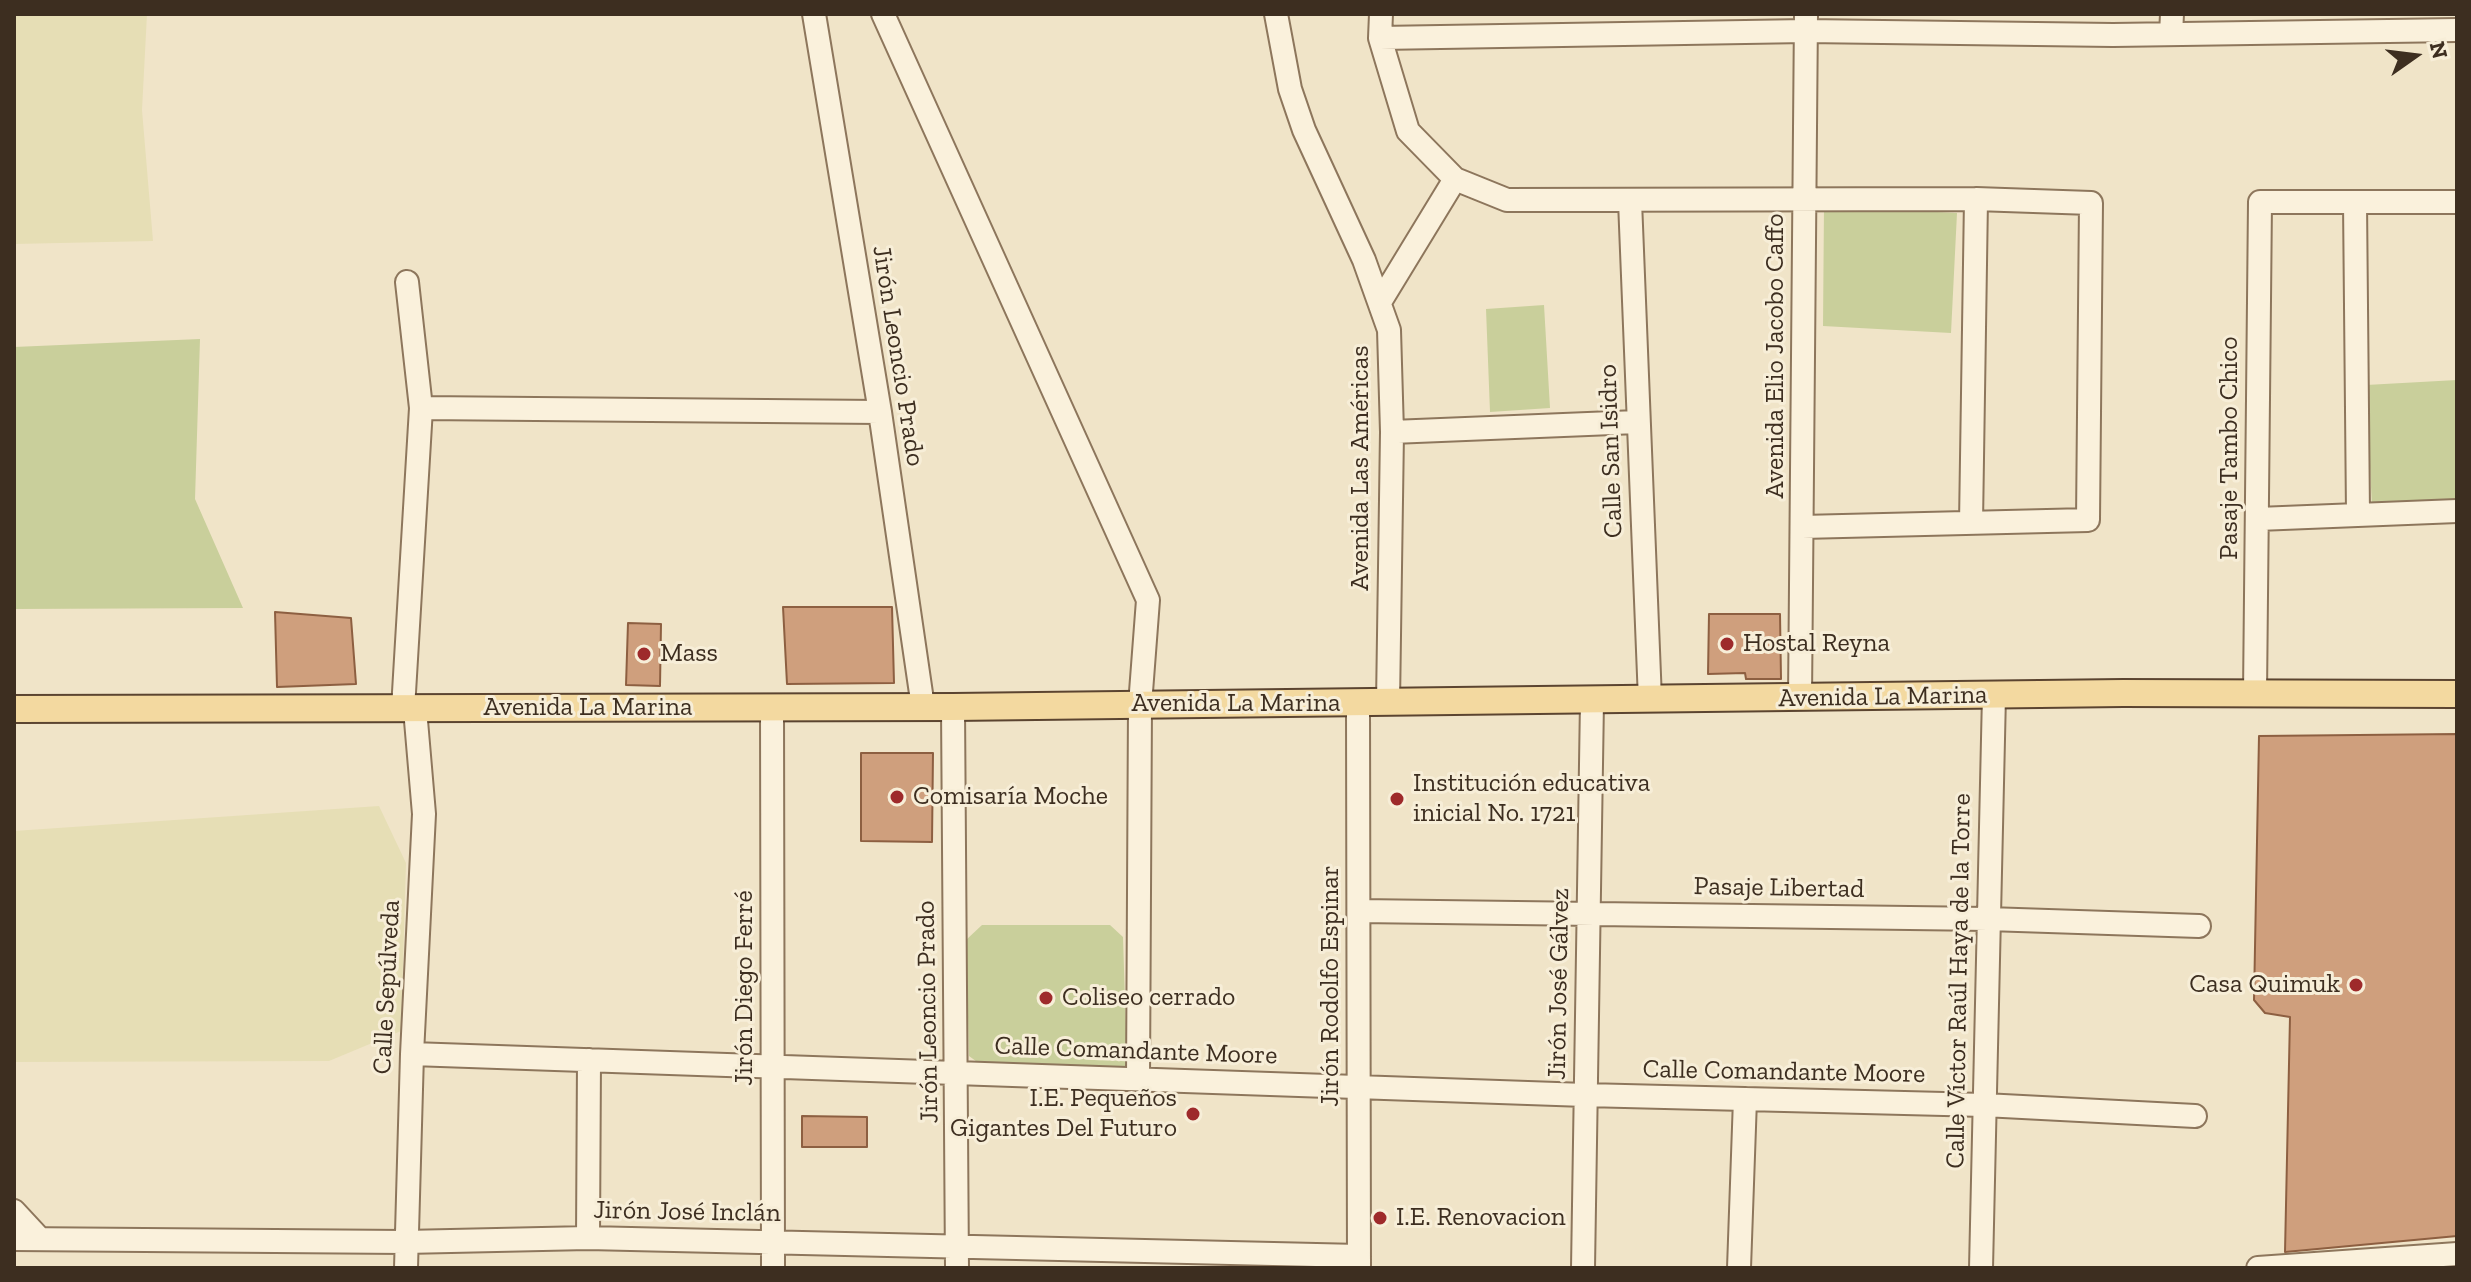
<!DOCTYPE html>
<meta charset="utf-8">
<style>
body{margin:0}
#map{position:relative;width:2471px;height:1282px;overflow:hidden;background:#f0e4c8;font-family:"Zilla Slab",serif}
canvas{display:block}
.frame{position:absolute;inset:0;border:16px solid #3d2e20;pointer-events:none}
.north{position:absolute;left:2375px;top:16px;width:80px;height:80px;-webkit-text-stroke:6px #f7eed8;paint-order:stroke;rotate:76deg;font-size:22px;font-weight:700;line-height:32px;text-align:center;color:#3d2e20}
.north::after{content:'';display:block;margin:auto;width:28px;height:36px;background:#3d2e20;clip-path:polygon(50% 0,100% 100%,50% 72%,0 100%)}
</style>
<div id="map">
<canvas width="2471" height="1282"></canvas>
<div class="frame"></div>
<div class="north">N</div>
</div>
<script>
const g = document.querySelector('canvas').getContext('2d');
g.lineJoin = 'round';
function fill(path, color) { g.fillStyle = color; g.fill(path, 'evenodd'); }
function strokePath(path, color, width, dash) { g.strokeStyle = color; g.lineWidth = width; g.lineCap = dash ? 'butt' : 'round'; g.setLineDash(dash || []); g.stroke(path); }
function write(font, color, halo, rows, align = 'center') {
  g.font = font + ' "Zilla Slab",serif'; g.lineWidth = 6; g.setLineDash([]); g.textBaseline = 'middle'; g.strokeStyle = halo; g.fillStyle = color; for (const [text, x, y, turn = 0] of rows) {
    g.save(); g.translate(x, y); g.rotate((+turn || 0) * Math.PI / 180); g.textAlign = isNaN(turn) ? turn : align; if (halo) g.strokeText(text, 0, 0); g.fillText(text, 0, 0); g.restore();
  }
}
fill(new Path2D(`
 M14,14h133l-5,96 11,131 -139,3z
 M379,806l27,57 -5,168 -72,30 -315,1v-231z`), '#e6deb5');
fill(new Path2D(`
 M1824,206l133,7 -6,120 -128,-7z
 M1544,305l6,103 -60,4 -4,-103z
 M200,339l-5,160 48,109 -229,1v-262z
 M2457,380v124l-85,3 -6,-122z
 M982,925h128l13,12 4,128 -9,7 -134,-5 -15,-11 -3,-116z`), '#c9cf9b');
const building = new Path2D(`
 M783,607h109l2,76 -107,1z
 M275,612l76,6 5,66 -79,3z
 M1709,614h71l1,65h-35l-1,-6 -37,1z
 M628,623l33,1 -1,62 -34,-1z
 M2457,734v502l-172,16 5,-235 -25,-4 -11,-13 5,-264z
 M861,753h72l-1,89 -71,-1z
 M802,1116l65,1v30h-65z`);
fill(building, '#cf9f7d');
strokePath(building, '#8d5f41', 2);
const minor = new Path2D(`
 M814,14l66,398 43,295
 M883,14l265,586 -8,105 -2,374
 M1276,14l14,75 14,41 60,130 25,70 3,102 -4,271
 M1381,14l-1,24 28,93 47,48 52,21 469,-1 115,4 -3,317 -286,7
 M2171,34l1,-20
 M1380,38l426,-7 307,4 344,-5
 M1630,201l20,499
 M2355,202l3,312
 M1380,302l75,-123
 M421,408l459,4
 M1392,432l245,-10
 M2258,519l199,-8
 M1971,523l5,-324
 M2255,694l5,-492h197
 M1800,698l6,-684
 M1358,703l1,565
 M772,707l1,561
 M953,707l4,561
 M403,709l18,-301 -14,-126
 M1359,911l629,8 211,7
 M412,1054l1173,41 399,10 211,11
 M14,1211l26,28
 M588,1238l1,-178
 M14,1239l391,3 183,-4 771,18
 M406,1268l6,-214 12,-240 -9,-105
 M1583,1268l9,-567
 M1739,1268l6,-169
 M1981,1268l13,-573
 M2258,1268l199,-14`);
const major = new Path2D(`
 M14,709l939,-2 1170,-14 334,1`);
strokePath(minor, '#8d765c', 26);
strokePath(major, '#5b4430', 30);
strokePath(minor, '#faf1dc', 22);
strokePath(major, '#f3d9a0', 26);
for (const [x, y, r, color] of [
 [1727,644,8,"#9e2a2b"],
 [644,654,8,"#9e2a2b"],
 [897,797,8,"#9e2a2b"],
 [1397,799,8,"#9e2a2b"],
 [2356,985,8,"#9e2a2b"],
 [1046,998,8,"#9e2a2b"],
 [1193,1114,8,"#9e2a2b"],
 [1380,1218,8,"#9e2a2b"]
]) { const dot = new Path2D(); dot.arc(x, y, r, 0, 2 * Math.PI); g.fillStyle = color; g.fill(dot); strokePath(dot, '#f7eed8', 3); }
write('26px', '#3d2e20', '#f7eed8', [
 ["Jirón Leoncio Prado",898,356,81],
 ["Avenida Elio Jacobo Caffo",1776,356,-90],
 ["Pasaje Tambo Chico",2230,448,-90],
 ["Calle San Isidro",1611,451,-92],
 ["Avenida Las Américas",1361,468,-90],
 ["Avenida La Marina",1883,697,-1],
 ["Avenida La Marina",1236,704],
 ["Avenida La Marina",588,708],
 ["Pasaje Libertad",1779,888,1],
 ["Calle Víctor Raúl Haya de la Torre",1959,981,-89],
 ["Jirón José Gálvez",1559,984,-89],
 ["Jirón Rodolfo Espinar",1331,986,-90],
 ["Calle Sepúlveda",387,987,-87],
 ["Jirón Diego Ferré",745,988,-90],
 ["Jirón Leoncio Prado",928,1012,-91],
 ["Calle Comandante Moore",1136,1051,2],
 ["Calle Comandante Moore",1784,1072,1],
 ["Jirón José Inclán",687,1212,1]
]);
write('26px', '#3d2e20', '#f7eed8', [
 ["Hostal Reyna",1743,644],
 ["Mass",660,654],
 ["Institución educativa",1413,784],
 ["inicial No. 1721",1413,814],
 ["Comisaría Moche",913,797],
 ["Casa Quimuk",2340,985,"right"],
 ["Coliseo cerrado",1062,998],
 ["I.E. Pequeños",1177,1099,"right"],
 ["Gigantes Del Futuro",1177,1129,"right"],
 ["I.E. Renovacion",1396,1218]
], 'left');
</script>
